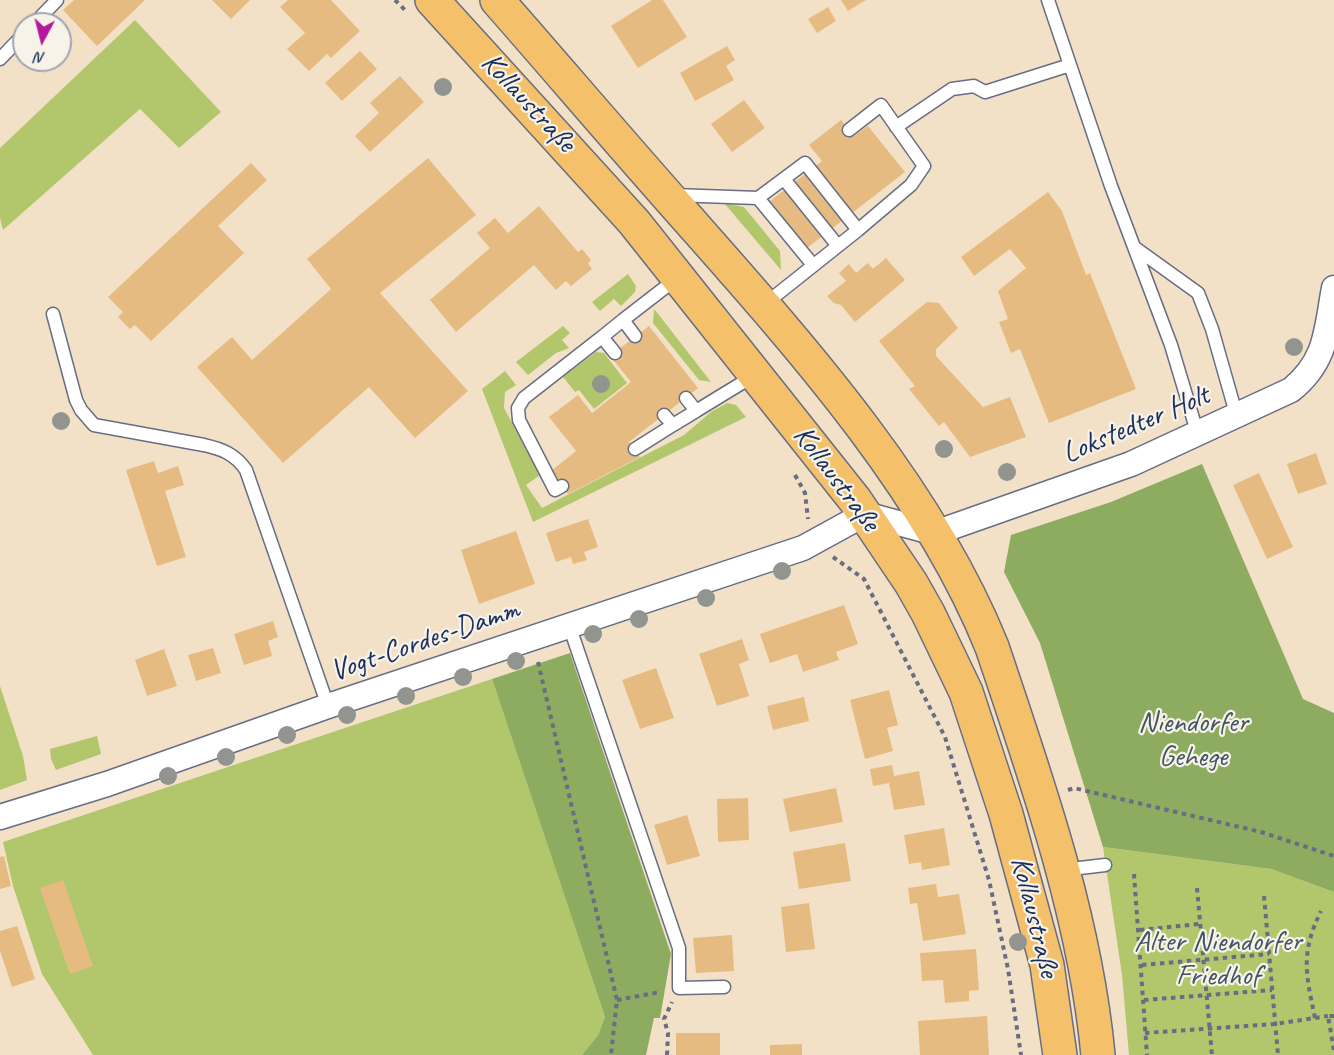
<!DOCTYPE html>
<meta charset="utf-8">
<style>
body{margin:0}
#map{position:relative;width:1334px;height:1055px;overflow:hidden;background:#f3e1c7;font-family:Caveat,sans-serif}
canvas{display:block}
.north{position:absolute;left:12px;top:12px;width:60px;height:60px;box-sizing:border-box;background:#f7f3e8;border:2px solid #9fa5b1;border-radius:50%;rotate:187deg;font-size:16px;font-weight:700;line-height:24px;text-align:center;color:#1b2f5e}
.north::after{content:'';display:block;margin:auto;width:21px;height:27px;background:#b5179e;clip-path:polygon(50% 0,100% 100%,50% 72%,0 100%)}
</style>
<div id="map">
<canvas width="1334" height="1055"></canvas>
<div class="north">N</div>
</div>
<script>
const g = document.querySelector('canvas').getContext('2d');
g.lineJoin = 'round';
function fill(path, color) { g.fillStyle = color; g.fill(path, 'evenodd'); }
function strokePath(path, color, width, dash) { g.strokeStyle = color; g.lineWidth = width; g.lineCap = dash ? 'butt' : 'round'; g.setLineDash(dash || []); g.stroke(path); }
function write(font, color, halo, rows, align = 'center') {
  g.font = font + ' Caveat,sans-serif'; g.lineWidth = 4.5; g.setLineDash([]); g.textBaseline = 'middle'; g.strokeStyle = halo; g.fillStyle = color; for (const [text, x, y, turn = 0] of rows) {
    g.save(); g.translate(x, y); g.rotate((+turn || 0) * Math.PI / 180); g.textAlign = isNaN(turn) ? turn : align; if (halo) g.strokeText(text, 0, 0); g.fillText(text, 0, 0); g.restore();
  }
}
fill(new Path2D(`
 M135,20l86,92 -42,36 -39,-39 -137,121 -3,-12v-70z
 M724,203l20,4 36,44 1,19z
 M628,274l8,12 -1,6 -14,14 -7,-7 -14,12 -8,-9z
 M654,309l5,6 52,67 -12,-2 -46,-57z
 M563,326l7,7 -8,7 7,8 -13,5 -28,22 -12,-13z
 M596,352l8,1 23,30 -33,26 -15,-19 -4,2 -12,-15z
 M505,371l11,14 -11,7 -1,16 36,67 -14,10 16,23 142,-73 27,-23 16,-9 9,2 10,12 -213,105 -51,-133z
 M492,679l113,338 -7,18 -16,20h-489l-51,-81 -29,-88 -10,-44z
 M0,686l23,70 4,24 -27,10z
 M97,736l4,18 -45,16 -5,-11 -1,-10z
 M1103,847l168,22 63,23v163h-205l-7,-80z`), '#b2c76c');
fill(new Path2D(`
 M1202,464l101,235 31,14v179l-63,-23 -168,-22 -63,-204 -36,-71 7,-37 100,-33z
 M570,653l101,301 -11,64h-6l-8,37h-64l16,-20 7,-18 -113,-338z`), '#8dac60');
fill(new Path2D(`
 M74,0h71l-48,46 -34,-36z
 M212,0h38l-19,19z
 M288,0h43l29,31 -29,27 -4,-4 -18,17 -22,-22 18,-16 -25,-26z
 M652,0h11l24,37 -49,31 -27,-42z
 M841,0h25l-18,11z
 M828,7l8,14 -19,12 -9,-14z
 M727,46l8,14 -9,6 8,14 -39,21 -15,-28z
 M360,51l17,18 -35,32 -17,-18z
 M400,76l24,26 -54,50 -15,-16 24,-23 -9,-10z
 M744,100l21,28 -33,24 -21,-28z
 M841,120l13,16 14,-10 37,46 -107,83 -37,-47 61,-47 -13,-16z
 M428,158l48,57 -96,78 88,98 -53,47 -46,-51 -86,76 -86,-96 35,-30 20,23 79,-71 -24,-30z
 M251,163l16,17 -49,46 26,27 -93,88 -16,-16 -5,4 -12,-12 5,-5 -15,-15z
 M1048,192l14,19 24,64 4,-2 46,116 -87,34 -29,-74 -9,4 -12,-31 9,-3 -10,-28 28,-23 -16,-19 -36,27 -13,-19z
 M539,206l39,46 4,-3 9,11 -3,3 4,6 -21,17 -5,-5 -10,9 -22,-25 -78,67 -26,-32 60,-52 -13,-15 18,-15 13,15z
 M886,258l19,22 -50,42 -14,-17 -7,-2 -7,-7 19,-15 -7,-8 10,-9 7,9 12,-10 5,6z
 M927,302l12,1 19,25 -22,21v7l47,51 27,-10 16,40 -56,20 -26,-35 -5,4 -30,-37 6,-3 -36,-45z
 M649,326l49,62 -69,54 11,15 -72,37 -17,-23 25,-20 -27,-34 29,-22 14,18 39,-31 -21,-26z
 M1316,453l11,31 -29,10 -11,-30z
 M154,461l4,12 20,-7 6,19 -19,6 21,66 -29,9 -31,-96z
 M1259,473l34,74 -26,12 -34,-74z
 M588,519l10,28 -14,5 3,8 -14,4 -2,-7 -15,5 -10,-29z
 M516,531l19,53 -56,20 -18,-54z
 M844,605l14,39 -22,8 3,8 -36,12 -6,-18 -27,9 -10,-29z
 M273,621l5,16 -10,4 4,15 -28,9 -10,-31z
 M742,639l7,21 -10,4 10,32 -32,10 -18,-52z
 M213,648l8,25 -25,8 -8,-26z
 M164,649l13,37 -30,10 -12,-36z
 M656,668l18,50 -34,11 -18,-49z
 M889,690l9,35 -11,3 6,23 -28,8 -15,-59z
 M804,697l5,24 -36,9 -6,-24z
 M892,765l2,11 25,-5 6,34 -31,5 -5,-27 -16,3 -3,-17z
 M836,788l7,34 -53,10 -7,-33z
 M748,798l1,42 -31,2 -1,-43z
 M687,815l13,41 -33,9 -13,-40z
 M944,828l6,37 -28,5 -1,-8 -12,2 -5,-29z
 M845,843l6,38 -52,8 -6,-37z
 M4,856l7,30 -11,3v-32z
 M63,880l30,86 -23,8 -30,-86z
 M936,884l2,13 21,-3 7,40 -43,7 -6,-38 -7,1 -2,-16z
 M809,903l6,46 -29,3 -5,-45z
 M17,926l18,53 -23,8 -12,-36v-20z
 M732,935l2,36 -38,2 -3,-35z
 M976,949l3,41 -10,1v10l-24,2 -2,-23 -21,1 -2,-28z
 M987,1016l2,39h-69l-2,-34z
 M676,1033h44v22h-44z
 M802,1044v11h-32v-10z`), '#e6bb82');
const service = new Path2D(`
 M1048,0l63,186 60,159 27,90
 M34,24l23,-24
 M0,59l24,-25
 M896,127l56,-38 22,-3 11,6 85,-27
 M849,130l32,-25 43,61 -13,19 -53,45
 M784,179l54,67
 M674,195l84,3 47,-35 53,67 -93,74
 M758,198l55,67
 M1134,247l64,46 14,36 25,88
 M53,314l23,86 5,10 13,15 110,20c18,4 31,9 42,25l82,236
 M635,336l-12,-16 53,-41
 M615,353l-13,-16 21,-17
 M686,398l10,13 59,-36
 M664,415l9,10 23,-14
 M635,449l38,-24
 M562,486l-7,4 -36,-70 -1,-12 6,-10 78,-61
 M569,625l110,323v40l45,-1
 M1063,870l42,-5`);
const minor = new Path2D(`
 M0,817l107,-33 221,-78 475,-158 62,-34 70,19 196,-69 160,-74c36,-29 35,-59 43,-102`);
const primary = new Path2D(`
 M432,0l202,222 221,278 56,83 17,30 38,79 40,122 41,151 13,90
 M497,0c64,73 127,147 191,219 112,127 240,269 304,428 44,131 93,269 106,408`);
strokePath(service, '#676d83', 15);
strokePath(minor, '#676d83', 27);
strokePath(primary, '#676d83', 36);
strokePath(new Path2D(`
 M395,0l10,10
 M795,475l10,18 3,26
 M833,557l31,22 81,158 44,143 19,89 13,86
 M538,662l79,338 -6,55
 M1068,790l6,-2 187,44 73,24
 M1134,874l13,181
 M1197,888l15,167
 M1264,896l14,159
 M1140,930l59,-6
 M1142,965l127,-11
 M617,1000l43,-8
 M1144,1000l128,-10
 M1334,1016h-6l6,35
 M1315,1018c-9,-44 -15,-64 6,-107
 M1145,1033l130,-9 53,-8
 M667,1055l1,-22 -4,-14 8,-17`), '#676d83', 4, [4.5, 4.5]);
strokePath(service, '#fff', 12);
strokePath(minor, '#fff', 24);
strokePath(primary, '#f4c16a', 33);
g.fillStyle = '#91948f';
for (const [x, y] of [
 [443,87],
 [1294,347],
 [601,384],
 [61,421],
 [944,449],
 [1007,472],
 [782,571],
 [706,598],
 [639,619],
 [593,634],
 [516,661],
 [463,677],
 [406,696],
 [347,715],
 [287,735],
 [226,757],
 [168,776],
 [1018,942]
]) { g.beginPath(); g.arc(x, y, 9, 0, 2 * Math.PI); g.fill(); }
write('30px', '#1b2f5e', '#f7f3e8', [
 ["Kollaustraße",528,103,47],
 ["Lokstedter Holt",1136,425,-23],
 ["Kollaustraße",836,479,53],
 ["Vogt-Cordes-Damm",425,641,-19],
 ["Kollaustraße",1034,917,76]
]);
write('30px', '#415562', '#f7f3e8', [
 ["Niendorfer",1193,723],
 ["Gehege",1193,757],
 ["Alter Niendorfer",1218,942],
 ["Friedhof",1218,976]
]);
</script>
